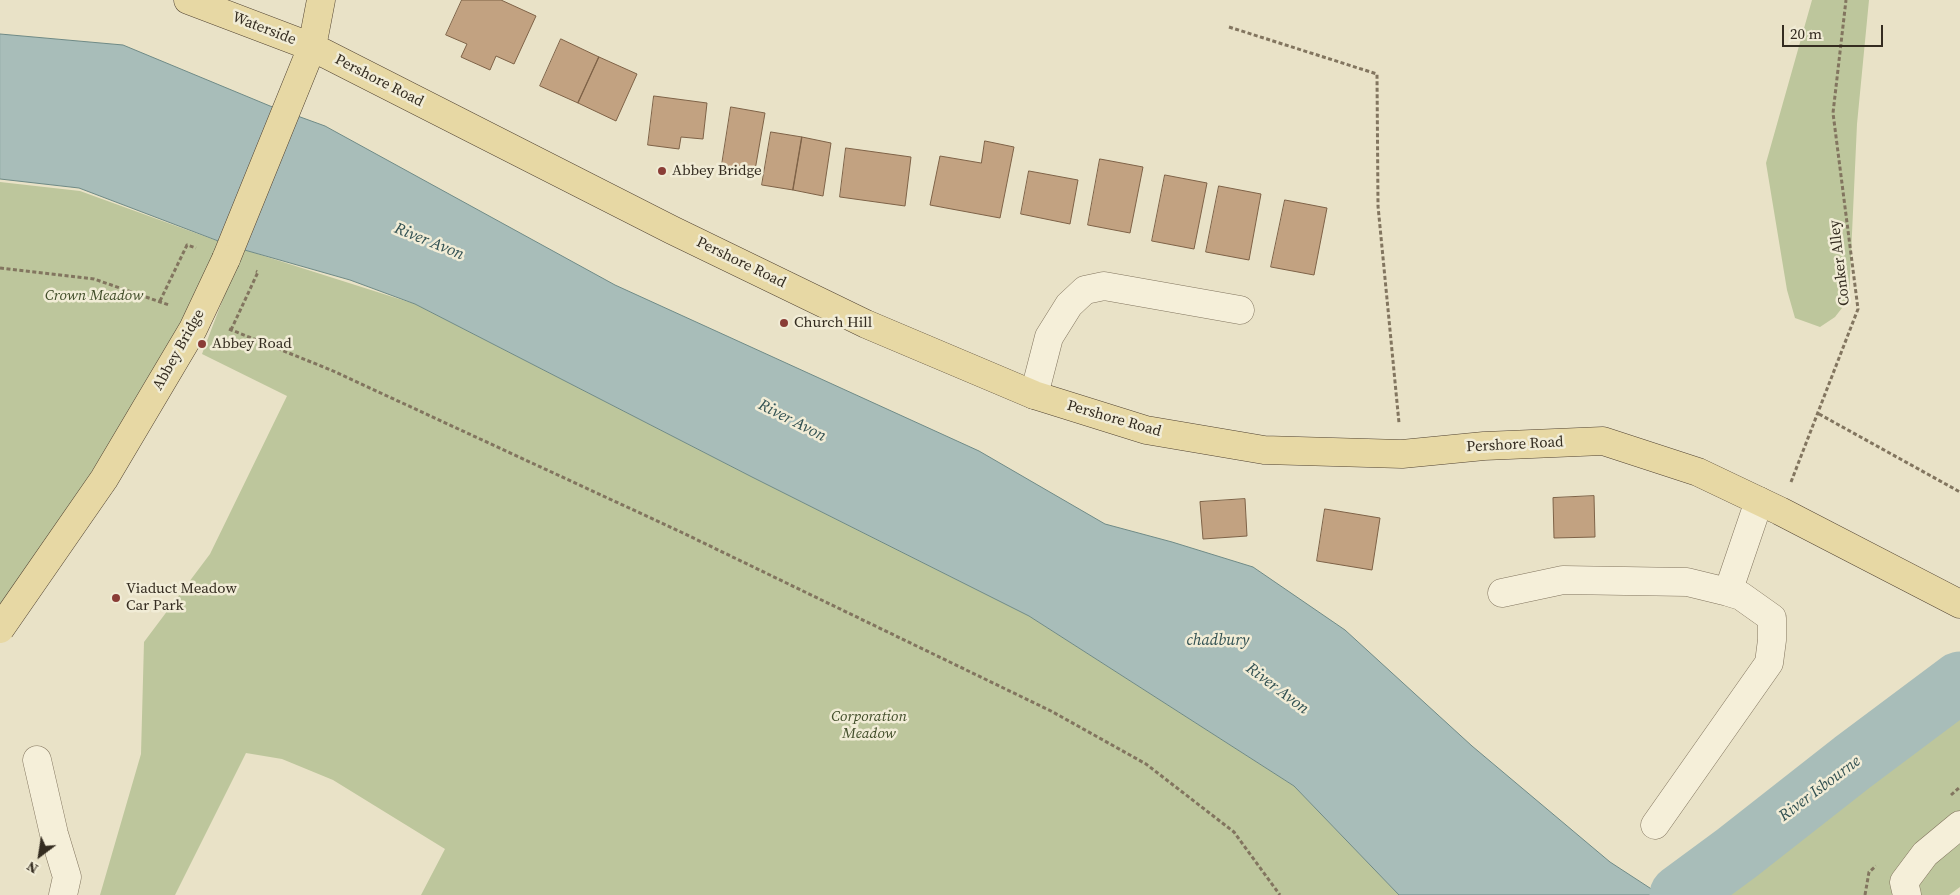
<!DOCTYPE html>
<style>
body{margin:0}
#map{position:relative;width:1960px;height:895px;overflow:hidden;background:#e9e2c7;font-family:"Source Serif 4",serif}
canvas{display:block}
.north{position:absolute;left:15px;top:830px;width:50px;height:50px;-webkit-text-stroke:4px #f1ecd6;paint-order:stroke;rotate:211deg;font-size:14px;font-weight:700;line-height:20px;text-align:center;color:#342c20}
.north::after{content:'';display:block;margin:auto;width:18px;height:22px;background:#342c20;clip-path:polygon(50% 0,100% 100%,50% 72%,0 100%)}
.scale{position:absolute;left:1782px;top:25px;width:101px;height:22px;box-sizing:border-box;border:2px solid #342c20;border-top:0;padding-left:6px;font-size:15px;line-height:18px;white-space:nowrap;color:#342c20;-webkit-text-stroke:4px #f1ecd6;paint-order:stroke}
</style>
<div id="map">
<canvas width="1960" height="895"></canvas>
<div class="north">N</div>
<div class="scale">20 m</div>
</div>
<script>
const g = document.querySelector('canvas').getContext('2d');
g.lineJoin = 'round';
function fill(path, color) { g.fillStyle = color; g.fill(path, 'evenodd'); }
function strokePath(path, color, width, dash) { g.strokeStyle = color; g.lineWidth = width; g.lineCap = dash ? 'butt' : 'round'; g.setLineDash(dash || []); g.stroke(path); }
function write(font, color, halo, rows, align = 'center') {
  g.font = font + ' "Source Serif 4",serif'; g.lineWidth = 5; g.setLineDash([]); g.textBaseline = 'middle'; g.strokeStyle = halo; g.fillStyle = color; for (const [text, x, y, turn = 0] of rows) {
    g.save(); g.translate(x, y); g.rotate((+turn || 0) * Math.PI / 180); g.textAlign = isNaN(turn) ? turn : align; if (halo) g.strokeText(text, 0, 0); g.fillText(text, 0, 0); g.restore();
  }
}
fill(new Path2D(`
 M1812,0h57l-12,124 -8,175 -14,18 -15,10 -25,-9 -8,-28 -21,-127z
 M0,182l80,9 143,52 -99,203 -124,174z
 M242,249l173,55 337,173 277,139 265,170 105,109h-978l24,-46 -112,-69 -51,-21 -36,-6 -71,142h-75l41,-141 3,-112 66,-88 77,-158 -85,-42z
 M1960,682v205l-11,8h-269l57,-42 116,-91z`), '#bdc69c');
const water = new Path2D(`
 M0,34l123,11 147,61 55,20 290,159 364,166 126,73 67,18 81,25 92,63 127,116 138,116 46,30 -1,3h-256l-105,-109 -265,-170 -277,-139 -337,-173 -65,-24 -116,-33 -155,-59 -79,-9z`);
fill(water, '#a8bdb9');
strokePath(water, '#6f8a86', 1);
strokePath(new Path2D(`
 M1680,895l57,-42 116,-91 107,-80`), '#a8bdb9', 61);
const building = new Path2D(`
 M462,0h39l35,16 -22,48 -18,-8 -6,14 -29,-13 6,-13 -21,-9z
 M561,39l38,18 -21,46 -38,-17z
 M599,57l38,17 -21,47 -38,-18z
 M654,96l53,7 -4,36 -22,-2 -2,12 -31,-4z
 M731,107l34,6 -11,63 -33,-5z
 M771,132l31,5 -9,53 -31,-5z
 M802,137l29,6 -8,53 -30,-6z
 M985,141l29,6 -14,71 -70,-13 10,-49 41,7z
 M846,148l65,9 -6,49 -65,-9z
 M1100,159l43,8 -13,66 -42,-8z
 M1029,171l49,9 -8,44 -49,-10z
 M1165,175l42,8 -13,66 -42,-8z
 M1219,186l42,8 -12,66 -43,-8z
 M1285,200l42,8 -13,67 -43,-8z
 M1594,496l1,41 -41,1 -1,-40z
 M1245,499l2,37 -44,3 -3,-37z
 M1325,509l55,9 -8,52 -55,-9z`);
fill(building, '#c2a281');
strokePath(building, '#7e6247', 1);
const minor = new Path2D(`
 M1034,395l15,-58 20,-32 16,-15 19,-4 136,24
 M1502,593l61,-13 124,2 41,10 31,-91
 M37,760l17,74 13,43 -4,18
 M1655,825l114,-162 3,-23v-22l-31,-22 -13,-4
 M1907,895l-3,-13 21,-28 35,-29`);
const major = new Path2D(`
 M188,0l124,47 360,183 194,94 168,71 112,35 118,20 138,4 82,-8 119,-5 95,31 82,39 180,93
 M226,259l86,-212 9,-47`);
strokePath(minor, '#82755f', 29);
strokePath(major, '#514332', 29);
strokePath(new Path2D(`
 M1229,27l148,47 1,132 21,217
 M0,268l94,11 75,26
 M160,301l27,-56 9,3
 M229,329l102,41 350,162 370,179 95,53 88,68 46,63
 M231,330l27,-58 -2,-1
 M1819,414l141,78
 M1791,482l67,-173 -25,-196 13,-113
 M1951,795l9,-8
 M1865,895l4,-23 7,-6`), '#82755f', 3, [4, 2.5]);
strokePath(minor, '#f5efd9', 28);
strokePath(major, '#e7d8a4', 28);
const majorBridge = new Path2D(`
 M0,629l104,-150 89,-150 33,-70`);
strokePath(majorBridge, '#514332', 29, []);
strokePath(majorBridge, '#e7d8a4', 28);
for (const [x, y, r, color] of [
 [662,171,5,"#8a3d36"],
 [784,323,5,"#8a3d36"],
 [202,344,5,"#8a3d36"],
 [116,598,5,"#8a3d36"]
]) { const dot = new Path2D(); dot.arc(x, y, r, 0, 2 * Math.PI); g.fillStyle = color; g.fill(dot); strokePath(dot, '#f1ecd6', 2); }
write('15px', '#342c20', '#f1ecd6', [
 ["Waterside",264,29,21],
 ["Pershore Road",379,81,27],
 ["Pershore Road",741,263,26],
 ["Conker Alley",1840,263,-97],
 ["Abbey Bridge",179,350,-61],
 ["Pershore Road",1114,419,16],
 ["Pershore Road",1515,445,-3]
]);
write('15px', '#342c20', '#f1ecd6', [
 ["Abbey Bridge",672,171],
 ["Church Hill",794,323],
 ["Abbey Road",212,344],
 ["Viaduct Meadow",126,589],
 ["Car Park",126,606]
], 'left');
write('italic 15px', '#424e2a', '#f1ecd6', [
 ["Crown Meadow",94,296],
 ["Corporation",869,717],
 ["Meadow",869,734]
]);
write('italic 16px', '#325152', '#f1ecd6', [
 ["River Avon",429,242,22],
 ["River Avon",792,421,27],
 ["chadbury",1218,641],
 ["River Avon",1277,689,37],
 ["River Isbourne",1820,789,-37]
]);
</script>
